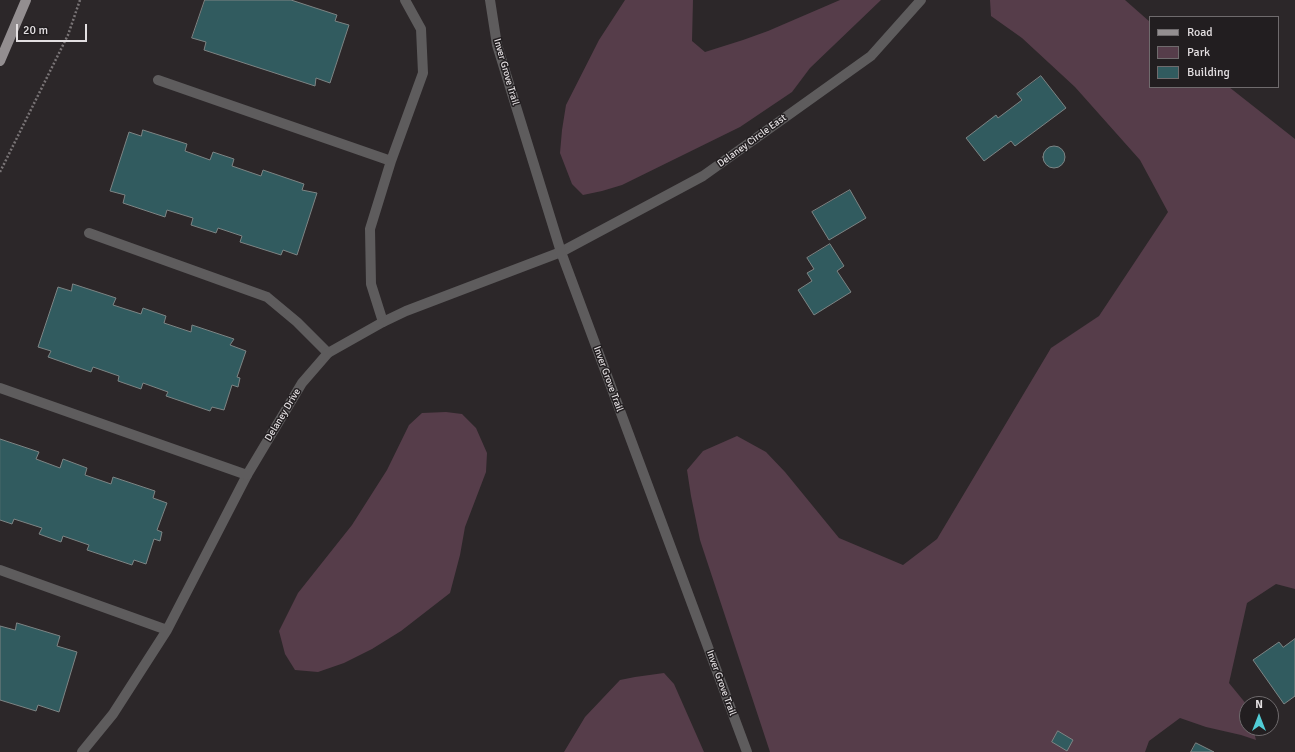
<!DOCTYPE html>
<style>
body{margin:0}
#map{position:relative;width:1295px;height:752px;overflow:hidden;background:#2c2729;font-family:Signika,sans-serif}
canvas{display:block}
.legend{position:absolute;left:1149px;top:16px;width:130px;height:72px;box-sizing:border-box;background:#221e20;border:1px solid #6f6b6d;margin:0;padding:5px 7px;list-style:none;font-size:12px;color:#e3dfe1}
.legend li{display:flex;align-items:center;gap:8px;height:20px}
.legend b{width:20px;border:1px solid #6f6b6d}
.north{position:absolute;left:1239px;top:696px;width:40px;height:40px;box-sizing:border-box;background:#221e20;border:1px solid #6f6b6d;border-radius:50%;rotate:0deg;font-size:11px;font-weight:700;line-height:16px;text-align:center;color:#e3dfe1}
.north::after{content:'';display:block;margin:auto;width:14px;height:18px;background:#51ccd5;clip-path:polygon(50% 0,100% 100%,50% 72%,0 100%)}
.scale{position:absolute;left:16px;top:24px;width:71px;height:18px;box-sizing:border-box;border:2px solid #e3dfe1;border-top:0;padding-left:5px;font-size:12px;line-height:14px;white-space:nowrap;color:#e3dfe1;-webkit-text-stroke:3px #221e20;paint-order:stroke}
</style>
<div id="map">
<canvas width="1295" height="752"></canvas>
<ul class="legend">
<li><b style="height:5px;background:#938e90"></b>Road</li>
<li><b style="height:11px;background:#563d4a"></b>Park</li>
<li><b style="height:11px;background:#315b5f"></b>Building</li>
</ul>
<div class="north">N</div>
<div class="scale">20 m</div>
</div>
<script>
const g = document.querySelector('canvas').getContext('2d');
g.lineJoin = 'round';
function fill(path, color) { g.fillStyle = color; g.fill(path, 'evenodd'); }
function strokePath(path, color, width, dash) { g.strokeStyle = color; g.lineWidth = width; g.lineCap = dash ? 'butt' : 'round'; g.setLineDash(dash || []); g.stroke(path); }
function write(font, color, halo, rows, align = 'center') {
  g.font = font + ' Signika,sans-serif'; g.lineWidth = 3; g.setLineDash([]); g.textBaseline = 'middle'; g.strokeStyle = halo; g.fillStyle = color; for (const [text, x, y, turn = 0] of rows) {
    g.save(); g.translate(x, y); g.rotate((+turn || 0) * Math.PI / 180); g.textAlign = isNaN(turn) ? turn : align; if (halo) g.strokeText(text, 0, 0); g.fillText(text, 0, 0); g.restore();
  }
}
fill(new Path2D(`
 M625,0h68l-1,41 13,11 38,-12 25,-9 72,-31h41l-71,68 -18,24 -52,35 -118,58 -20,6 -19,4 -11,-11 -12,-31 2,-23 4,-25 33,-65z
 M990,0h135l25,22v65h79l66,52v450l-19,-5 -29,19 -18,80 18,22v23h6l3,12 -15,-5 -35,-8 -26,-9 -31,23 -4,11h-375l-70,-212 -9,-44 -4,-26 16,-19 34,-15 29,16 19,20 54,66 64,27 34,-26 114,-191 48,-32 69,-104 -28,-52 -65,-73 -53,-49 -31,-22z
 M446,412l16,2 14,14 11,25 -1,19 -21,55 -5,28 -10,38 -49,38 -29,18 -28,14 -26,9 -23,-2 -10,-16 -6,-23 19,-38 54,-68 35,-55 22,-45 13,-12z
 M664,673l10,11 30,68h-140l21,-35 35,-37 15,-3z`), '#563d4a');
const building = new Path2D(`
 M205,0h86l46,15 -2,6 14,4 -19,58 -14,-5 -1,8 -111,-36 2,-8 -14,-4z
 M1041,76l25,32 -51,38 -4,-5 -27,20 -18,-23 30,-23 2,3 24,-18 -5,-6z
 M143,130l44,14 -2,7 25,9 3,-8 21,7 -2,7 29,10 2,-6 41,14 -2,6 15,3 -20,62 -14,-5 -2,5 -41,-13 2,-6 -24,-8 -2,5 -25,-8 2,-7 -26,-8 -2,7 -42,-14 2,-8 -15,-4 19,-59 12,4z
 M1043 157a11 11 0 1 1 22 0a11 11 0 1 1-22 0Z
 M850,190l16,28 -37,22 -17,-28z
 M830,244l14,22 -7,5 14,21 -37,23 -16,-25 14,-9 -5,-8 7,-4 -7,-11z
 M73,284l43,14 -3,7 28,9 2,-6 23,8 -2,7 27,9 1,-7 42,14 -4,6 16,6 -9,26 3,1 -2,9 -6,-2 -8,25 -12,-3 -2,4 -44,-15 2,-4 -25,-9 -2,6 -23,-8 1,-5 -26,-9 -2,5 -43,-15 3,-6 -13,-4 20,-60 13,4z
 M0,439l39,13 -3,7 24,9 3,-9 24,9 -2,7 26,9 2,-7 42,14 -2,7 14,5 -10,27 5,2 -2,9 -6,-2 -8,25 -12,-4 -2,5 -45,-15 2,-5 -26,-9 -2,6 -22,-8 3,-6 -28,-9 -2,5 -12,-4z
 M17,623l43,13 -3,10 20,6 -18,60 -21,-7 -2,6 -36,-11v-74l15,4z
 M1295,639v57l-11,8 -31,-44 26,-18 4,5z
 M1058,731l15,9 -6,11 -15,-9z
 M1196,743l18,9h-23z`);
fill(building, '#315b5f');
strokePath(building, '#7d8484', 1);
strokePath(new Path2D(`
 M0,172l68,-137 12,-35`), '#797476', 2.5, [2, 2]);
strokePath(new Path2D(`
 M158,80l233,81
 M89,233l178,64 30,25 31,31
 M383,322l-12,-38 -1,-55 21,-68 32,-88 -2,-44 -16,-29
 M0,570l167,60
 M82,752l31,-38 54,-84 80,-155`), '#5e5c5d', 10);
strokePath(new Path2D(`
 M0,388l247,87 55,-92 26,-30 55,-31 23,-11 155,-59 142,-76 168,-120 50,-56`), '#5e5c5d', 10);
strokePath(new Path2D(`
 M490,0l7,45 64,207 186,500`), '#5e5c5d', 10);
strokePath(new Path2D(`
 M0,61l26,-61`), '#938e90', 10);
write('10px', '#e3dfe1', '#221e20', [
 ["Inver Grove Trail",506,72,74],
 ["Delaney Circle East",752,141,-36],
 ["Inver Grove Trail",608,379,70],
 ["Delaney Drive",283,415,-59],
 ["Inver Grove Trail",721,683,70]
]);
</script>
